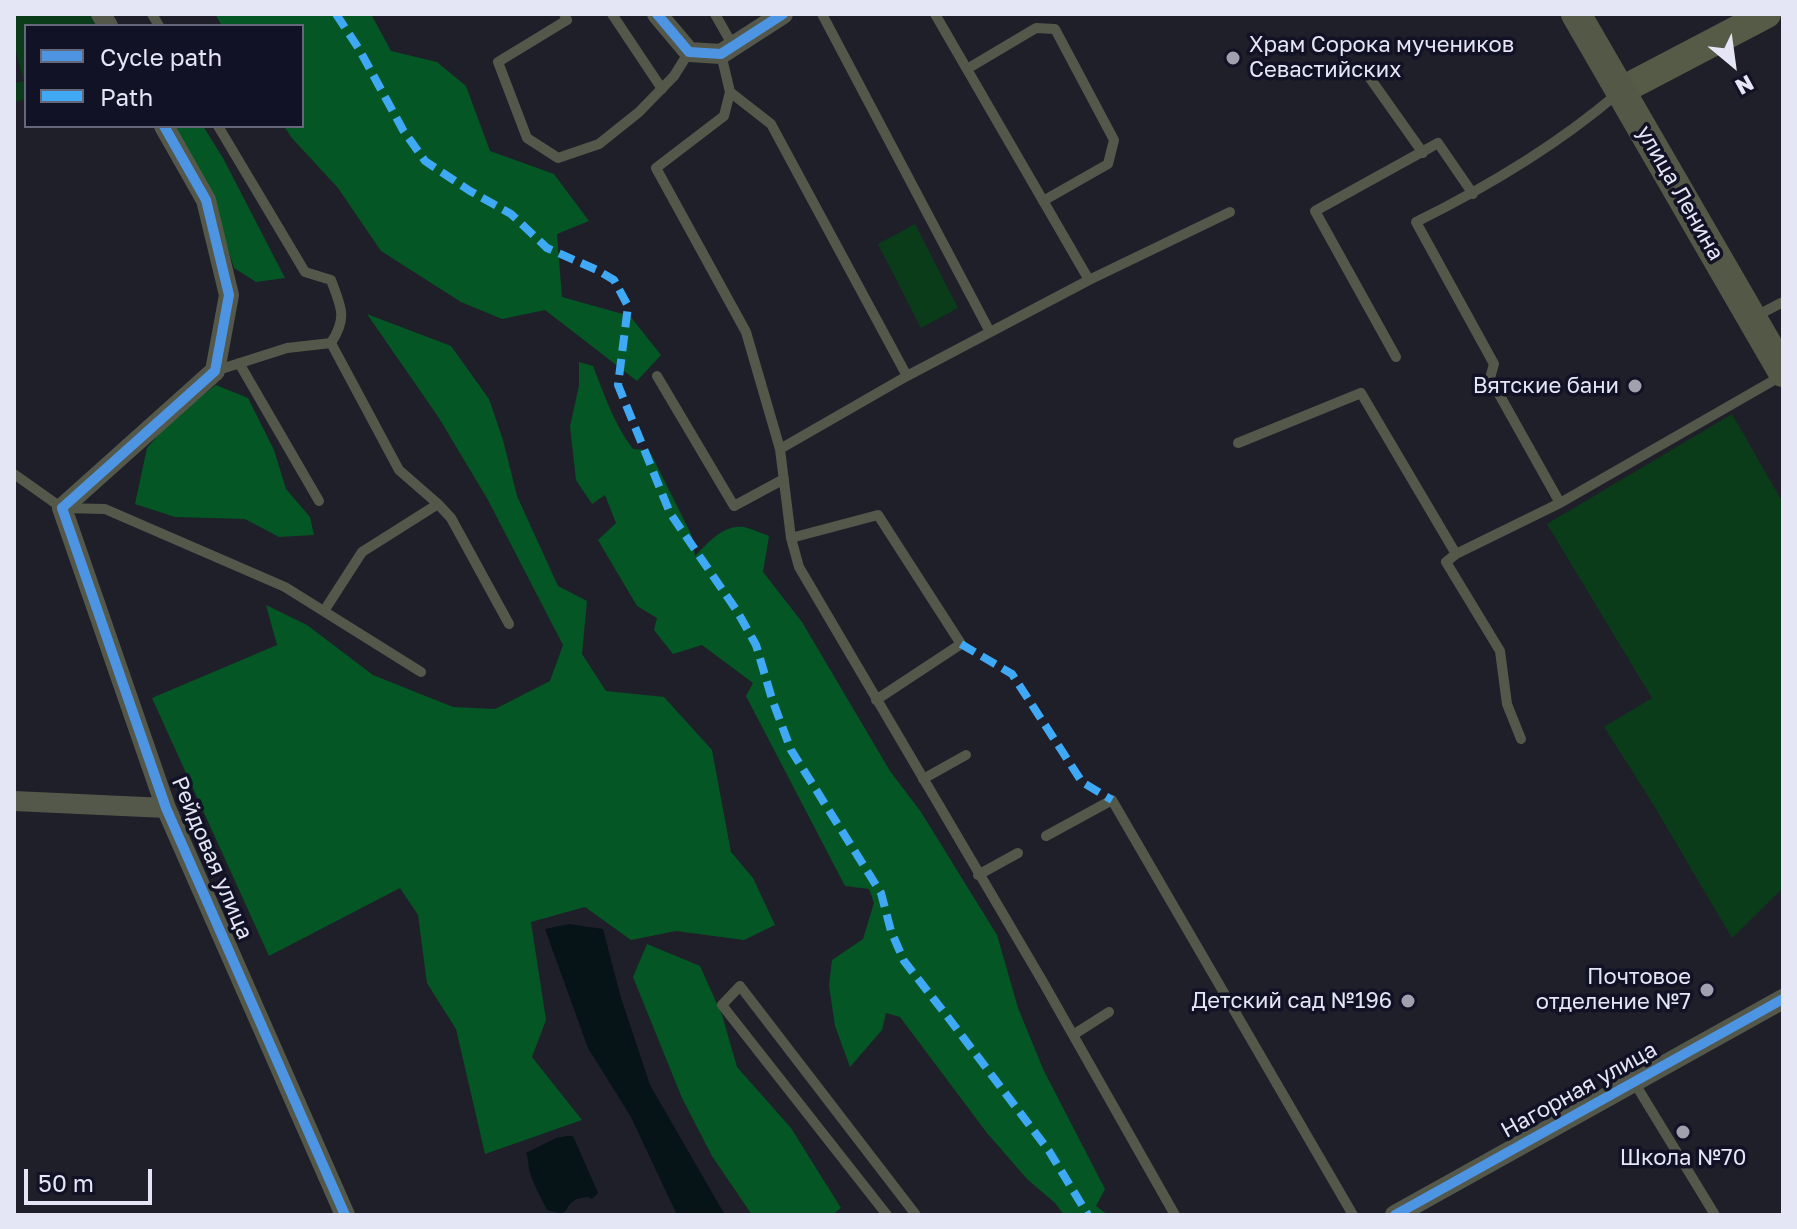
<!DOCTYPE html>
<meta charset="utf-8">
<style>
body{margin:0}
#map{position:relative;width:1797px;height:1229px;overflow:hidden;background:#1f1f2a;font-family:"Golos Text",sans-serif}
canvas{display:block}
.frame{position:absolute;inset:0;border:16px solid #e5e6f5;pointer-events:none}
.legend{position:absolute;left:24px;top:24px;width:280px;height:104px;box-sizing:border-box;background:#111225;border:2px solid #666778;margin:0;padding:10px 14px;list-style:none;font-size:24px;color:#e5e6f5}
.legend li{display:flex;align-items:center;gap:16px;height:40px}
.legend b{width:40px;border:2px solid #666778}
.north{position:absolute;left:1693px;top:24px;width:80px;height:80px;-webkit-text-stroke:6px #111225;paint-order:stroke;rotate:151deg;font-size:22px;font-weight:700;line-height:32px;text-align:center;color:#e5e6f5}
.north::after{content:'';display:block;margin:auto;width:28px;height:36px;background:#e5e6f5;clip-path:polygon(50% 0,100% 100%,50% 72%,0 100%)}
.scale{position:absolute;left:24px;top:1169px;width:128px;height:36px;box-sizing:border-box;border:4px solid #e5e6f5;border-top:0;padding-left:10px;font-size:24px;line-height:28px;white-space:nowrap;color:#e5e6f5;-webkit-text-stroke:6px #111225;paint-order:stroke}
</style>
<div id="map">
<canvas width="1797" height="1229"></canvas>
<div class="frame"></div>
<ul class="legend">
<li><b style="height:10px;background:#4d94e3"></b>Cycle path</li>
<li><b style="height:10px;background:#3fa9f5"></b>Path</li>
</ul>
<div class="north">N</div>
<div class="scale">50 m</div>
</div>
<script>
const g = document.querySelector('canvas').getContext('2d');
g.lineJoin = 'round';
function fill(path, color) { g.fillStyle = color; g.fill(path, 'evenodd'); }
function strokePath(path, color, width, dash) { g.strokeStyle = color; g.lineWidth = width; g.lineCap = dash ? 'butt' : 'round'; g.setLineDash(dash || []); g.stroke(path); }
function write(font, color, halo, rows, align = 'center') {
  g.font = font + ' "Golos Text",sans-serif'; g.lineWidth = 7; g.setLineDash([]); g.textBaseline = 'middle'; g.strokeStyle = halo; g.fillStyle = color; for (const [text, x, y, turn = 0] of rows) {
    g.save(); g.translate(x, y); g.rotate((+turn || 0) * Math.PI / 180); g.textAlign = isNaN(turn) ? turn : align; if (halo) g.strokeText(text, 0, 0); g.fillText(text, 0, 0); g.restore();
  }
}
fill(new Path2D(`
 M14,14h76l7,12h-71v73l-12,3v-19l10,-2 -10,-36z
 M915,224l43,84 -37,20 -43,-84z
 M1732,414l51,89v385l-51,50 -79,-134 -49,-77 48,-29 -105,-174z`), '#0a3c1a');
fill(new Path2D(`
 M215,14h156l20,37 46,11 29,24 24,65 64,23 35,47 -32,13 5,63 68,19 31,39 -24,26 -92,-71 -43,9 -41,-17 -80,-51 -43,-63 -47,-51 -7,-11h18v-100h-80z
 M175,126h28l20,32 62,120 -29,4 -22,-14 -25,-79z
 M367,314l84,32 38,53 14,41 14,56 41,90 29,15 -5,53 24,37 58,6 48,53 19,102 22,26 22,47 -31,15 -68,-9 -45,9 -46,-33 -54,15 15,98 -14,37 50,63 -97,34 -29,-125 -29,-46 -9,-68 -18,-27 -131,68 -117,-258 125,-53 -11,-40 41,20 66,50 80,32 42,2 55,-28 13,-36 -75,-145 -49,-82z
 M579,362l14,4c11,28 21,58 40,83l16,1 43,86 3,20c12,-12 28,-32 49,-29 8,2 17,6 25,9l-6,36 39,50 88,149 31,41 76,123 21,73 26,63 61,118 -9,17 12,9h-44l-9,-12 -28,-24 -40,-46 -87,-116 -14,-4 -4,17 -32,37 -15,-41 -6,-41 3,-25 31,-21 11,-36 -5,-14 -24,-3 -99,-190 7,-13 -51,-38 -29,9 -19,-24 3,-12 -20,-12 -39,-66 18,-17 -11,-28 -13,9 -16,-24 -6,-54 9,-40z
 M216,385l32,13 26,52 12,39 24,28 4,18 -35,2 -34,-18 -70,-2 -40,-13 12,-56 29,-33z
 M647,944l53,22 22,49 15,52 54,61 50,80 -9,7h-80l-40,-59 -30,-58 -49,-121z`), '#045624');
fill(new Path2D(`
 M569,924l34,5 18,69 29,87 75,130h-48l-46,-98 -43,-69 -43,-119z
 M567,1136h6l25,57 -6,6 -4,-2c-3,0 -10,1 -13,3 -13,7 -2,18 -28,10 -6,-12 -13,-25 -17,-37 -2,-7 -1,-13 -4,-20l30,-15z`), '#061317');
strokePath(new Path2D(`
 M152,14l7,12
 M564,14l3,6 -69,42 29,76 31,20 41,-14 40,-32 35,-36 15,-24
 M612,14l50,75
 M715,14l18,32
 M822,14l168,318
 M935,14l154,266 -182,96 -127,73 11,89 8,29 244,415 132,233
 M721,54l9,38 -6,24 -68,52 90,164 34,117
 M967,69l69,-41 19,1 59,111 -6,24 -65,37
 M1367,74l56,79
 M730,92l41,32 136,252
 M1617,94c-61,52 -130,93 -201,128l78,142 -4,14 70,125 223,-128
 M218,126l87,146 26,8c10,27 17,37 0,63
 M1089,280l141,-68
 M1754,317l29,-15
 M1396,357l-81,-146 123,-68 35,51
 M239,363l80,138
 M215,371l72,-23 44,-5 68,127 39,34
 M657,376l77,130 50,-27
 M1238,443l123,-50 95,161
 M14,474l48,34 43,1 180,78 136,85
 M791,538l87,-23 83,129 -85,56
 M324,611l38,-59 76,-48 13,14 58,106
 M1521,739l-14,-35 -7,-53 -54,-89 10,-8 104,-51
 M923,779l43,-24
 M1046,836l66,-36 241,415
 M978,875l40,-22
 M1073,1035l36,-23
 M1634,1082l81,133
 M887,1215l-165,-210 18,-19 176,229`), '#54584a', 10);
strokePath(new Path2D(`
 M101,14l7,12
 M657,14l32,38 32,2 62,-40
 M164,126l42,74 23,95 -14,76 -153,137 104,300 179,407
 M14,801l152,7
 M1395,1215l388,-216`), '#54584a', 20);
strokePath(new Path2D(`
 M1622,90l145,-76`), '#555b47', 28);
strokePath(new Path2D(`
 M1576,14l207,358`), '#545947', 30);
strokePath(new Path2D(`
 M336,14l23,35 44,81 22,31 45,30 41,23 36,34 50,22 17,10 14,26 -10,79 52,128 67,98 19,34 16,54 19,51 90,143 10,38 13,30 43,55 102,135 39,64
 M961,644l51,30 70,108 30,18`), '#3fa9f5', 8, [16, 8]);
strokePath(new Path2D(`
 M657,14l32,38 32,2 62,-40
 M164,126l42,74 23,95 -14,76 -153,137 104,300 179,407
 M1395,1215l388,-216`), '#4d94e3', 10);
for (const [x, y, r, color] of [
 [1233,58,8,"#a0a0ae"],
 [1635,386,8,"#a0a0ae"],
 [1707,990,8,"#a0a0ae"],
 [1408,1001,8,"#a0a0ae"],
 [1683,1132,8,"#a0a0ae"]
]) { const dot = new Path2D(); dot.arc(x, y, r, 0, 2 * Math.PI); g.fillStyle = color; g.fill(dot); strokePath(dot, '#111225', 3); }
write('22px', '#e5e6f5', '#111225', [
 ["Храм Сорока мучеников",1249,45,"left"],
 ["Севастийских",1249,70,"left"],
 ["Вятские бани",1619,386],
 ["Почтовое",1691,977],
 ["отделение №7",1691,1002],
 ["Детский сад №196",1392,1001],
 ["Школа №70",1683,1158,"center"]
], 'right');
write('22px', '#e5e6f5', '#111225', [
 ["улица Ленина",1680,193,60],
 ["Рейдовая улица",212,858,67],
 ["Нагорная улица",1579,1090,-29]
]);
</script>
